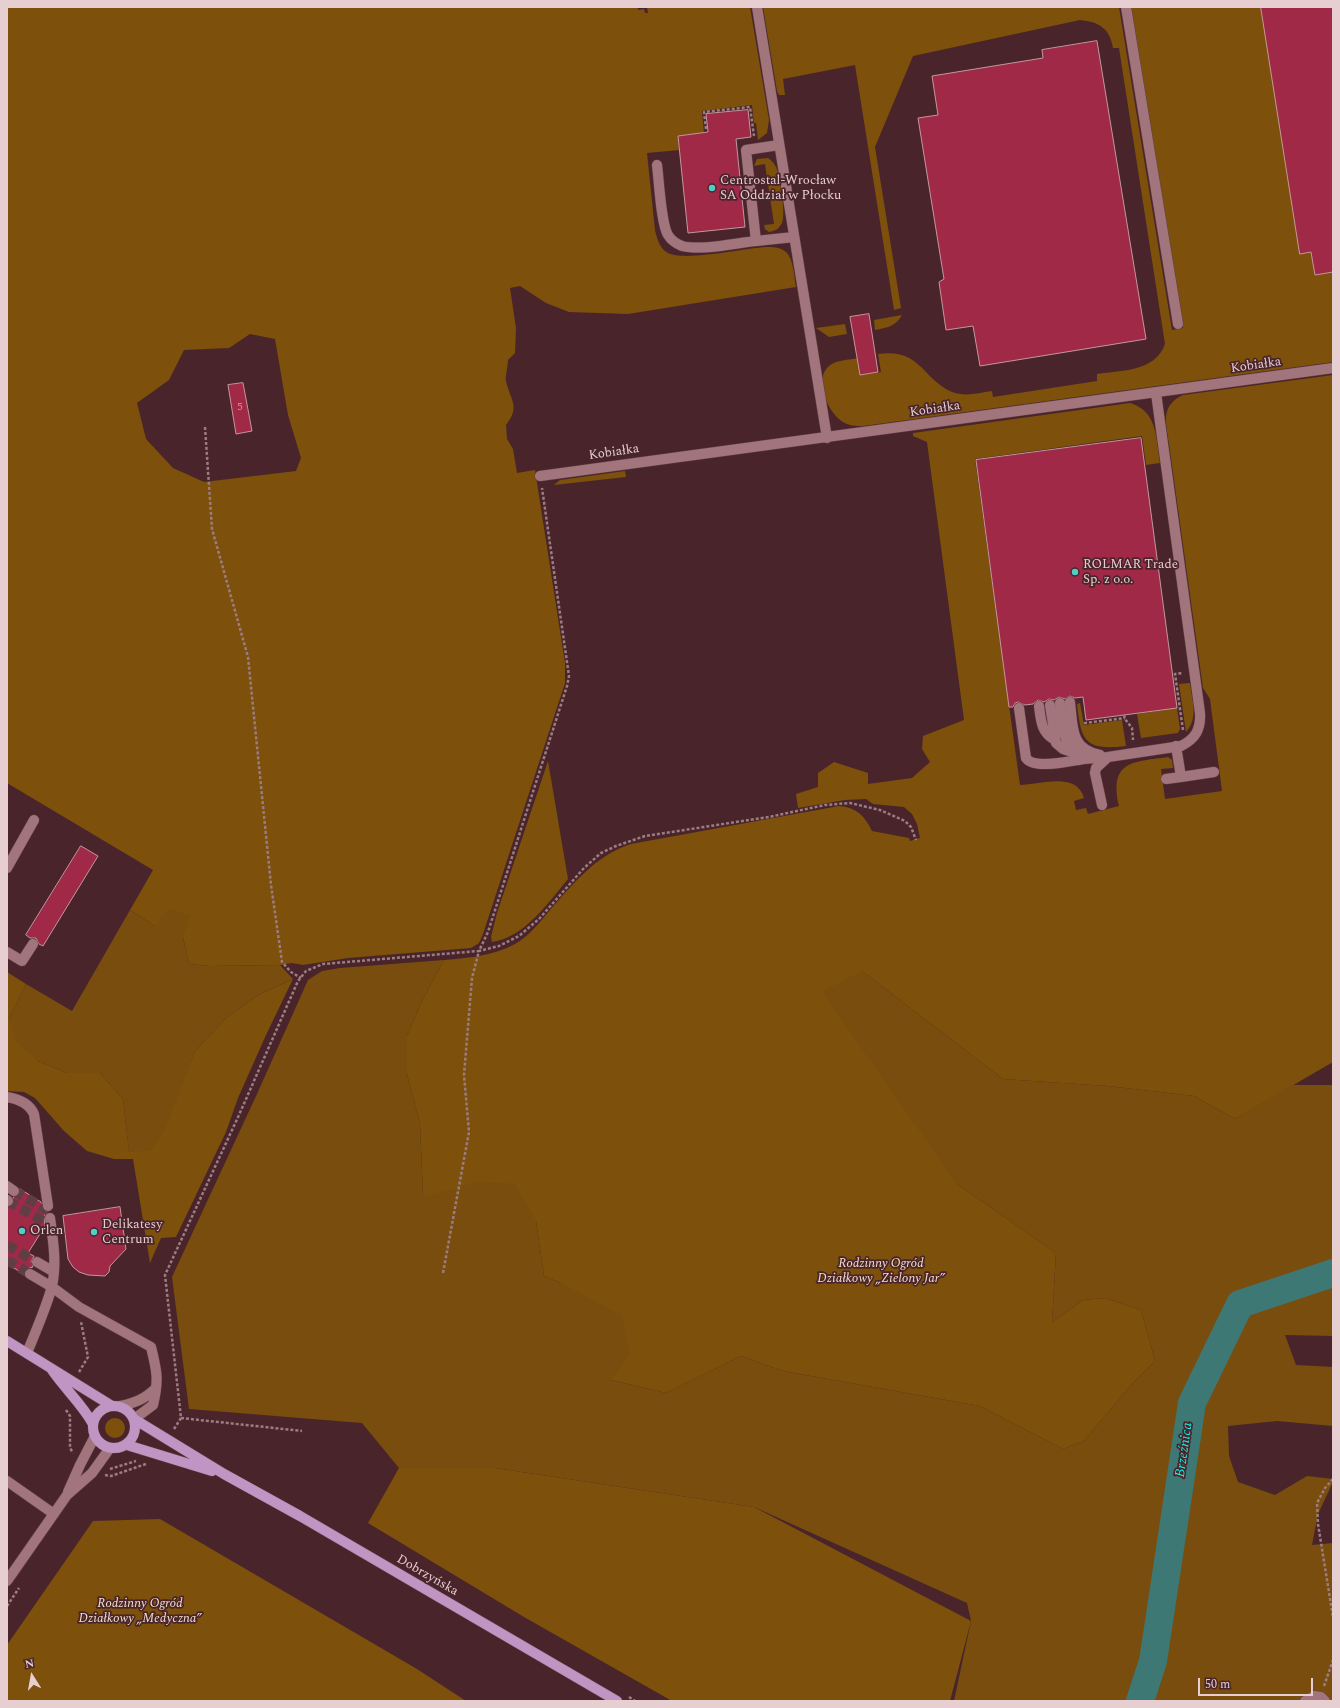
<!DOCTYPE html>
<meta charset="utf-8">
<style>
body{margin:0}
#map{position:relative;width:1340px;height:1708px;overflow:hidden;background:#49252b;font-family:Spectral,serif}
canvas{display:block}
.frame{position:absolute;inset:0;border:8px solid #e6ced1;pointer-events:none}
.north{position:absolute;left:12px;top:1656px;width:40px;height:40px;-webkit-text-stroke:3px #49252b;paint-order:stroke;rotate:349deg;font-size:11px;font-weight:700;line-height:16px;text-align:center;color:#e6ced1}
.north::after{content:'';display:block;margin:auto;width:14px;height:18px;background:#e6ced1;clip-path:polygon(50% 0,100% 100%,50% 72%,0 100%)}
.scale{position:absolute;left:1198px;top:1678px;width:115px;height:18px;box-sizing:border-box;border:2px solid #e6ced1;border-top:0;padding-left:5px;font-size:12px;line-height:14px;white-space:nowrap;color:#e6ced1;-webkit-text-stroke:3px #49252b;paint-order:stroke}
</style>
<div id="map">
<canvas width="1340" height="1708"></canvas>
<div class="frame"></div>
<div class="north">N</div>
<div class="scale">50 m</div>
</div>
<script>
const g = document.querySelector('canvas').getContext('2d');
g.lineJoin = 'round';
function fill(path, color) { g.fillStyle = color; g.fill(path, 'evenodd'); }
function strokePath(path, color, width, dash) { g.strokeStyle = color; g.lineWidth = width; g.lineCap = dash ? 'butt' : 'round'; g.setLineDash(dash || []); g.stroke(path); }
function write(font, color, halo, rows, align = 'center') {
  g.font = font + ' Spectral,serif'; g.lineWidth = 3.5; g.setLineDash([]); g.textBaseline = 'middle'; g.strokeStyle = halo; g.fillStyle = color; for (const [text, x, y, turn = 0] of rows) {
    g.save(); g.translate(x, y); g.rotate((+turn || 0) * Math.PI / 180); g.textAlign = isNaN(turn) ? turn : align; if (halo) g.strokeText(text, 0, 0); g.fillText(text, 0, 0); g.restore();
  }
}
fill(new Path2D(`
 M7,7h631v3l6,-1 1,4h3l-1,-6h103l19,113 -2,13 -9,7 -2,-17h-2l-2,-18 -50,6 2,22 -26,3 1,14 -32,3 8,77c2,9 5,19 13,23 15,8 70,-3 88,-5 9,-1 22,-3 30,4 8,8 8,24 10,35l-168,27 -59,-2 -23,-9 -26,-17 -10,2 6,40 -1,25 -7,7c0,6 -3,17 -2,21 4,19 15,25 0,44l1,14 6,10 4,24 18,-3 30,193v20l-82,251 -4,9 -8,5 -123,10 -45,7 -11,-2 -12,2 -71,1 -20,-2 -6,-27 -28,-11 -25,-16 23,-40 -146,-87zM250,334l25,5 13,76 13,43 -5,13 -92,11 -31,-14 -27,-29 -9,-36 32,-23 15,-30 45,-2z
 M763,7h356l53,323 11,-2 -52,-321h202v355l-470,64c-7,0 -14,0 -20,-4 -15,-9 -30,-43 -14,-56 7,-6 20,-6 29,-8l3,17 20,-3 -3,-18c43,-6 43,24 74,38 12,5 27,1 40,-1l1,6 104,-16v-7c25,-4 58,-2 68,-30l-46,-296h-6c-3,-19 -13,-26 -33,-28l-167,36 -38,91 26,161 -7,2 -39,-245 -72,14 2,16h-6l-2,-4z
 M768,158c3,2 6,5 8,9 4,9 10,47 6,56 -3,6 -7,8 -13,9l-4,-3 -1,-4 10,-1 -9,-60 -11,2 3,-7z
 M902,315c-6,11 -15,13 -27,15l-1,-10z
 M845,324l2,10 -18,3 -13,-9z
 M1333,375v687l-98,57 -41,-23 -86,-10 -105,-7 -141,-108 95,213 99,69 -4,69 31,-22 22,-2 36,12 14,51 -24,24 -47,56 -21,8 -83,-43 -197,-35 -42,-15 -75,37 -55,-13 -48,-96 -19,-8 -8,-55 -113,-24 -3,-73 -13,-50v-38l15,-35 22,-41c24,-2 49,-4 71,-16 14,-8 25,-22 35,-34 23,-26 46,-55 81,-66l208,-38c17,1 26,10 33,25l37,7 1,3 10,-3 -3,-14 -5,-10 -8,-7 -31,-3 -7,-5 -21,1 -47,8 -2,-14 22,-7v-14l16,-11 34,11v11l44,-6 18,-16 -8,-13 1,-13 41,-16 -37,-278 -14,-6v-3l217,-30c28,8 26,36 30,60l-14,2 -4,-29 -167,23 45,326c20,0 56,-14 64,13l-10,3 2,9 10,-2 2,6 31,-8c-10,-45 13,-44 49,-49l4,3 1,8 -12,1 4,30 57,-8 -12,-92 -7,-11 -34,-244c-3,-22 -9,-38 14,-49z
 M625,471l1,6 -72,8 6,-5z
 M1190,683c2,17 9,35 -4,49l-7,-48z
 M1080,703l4,22 38,-5 4,26c-41,5 -45,-5 -49,-42z
 M1177,708l3,21 -2,4 -37,5 -4,-24z
 M548,761l20,118c-21,25 -43,58 -76,63l-1,-5 6,-24z
 M7,972l19,12 -17,35 29,42 29,12h33l23,26 6,52 51,-64 15,-36 32,-34 33,-23 33,-15 -27,56 -28,63 -12,34 -50,105 -15,1 -11,25 -17,-104h-19l-27,-8 -23,-20 -29,-33 -11,-6 -17,-1z
 M105 1428a10 10 0 1 1 20 0a10 10 0 1 1-20 0Z
 M399,1468h96l259,39 217,114 -21,80h-278l-148,-84 -156,-94z
 M160,1519l257,150 49,32h-459v-56l86,-124z`), '#7d500b');
fill(new Path2D(`
 M169,908l21,8 -7,21 6,27 20,2 71,-1 13,14 -33,15 -33,23 -32,34 -30,78 -14,21 -22,2 -6,-53 -23,-26h-33l-29,-12 -22,-20 -7,-22 17,-35 46,27 58,-101 25,16z
 M444,960l-22,41 -15,35v38l13,50 3,73 56,-15 36,2 21,37 8,55 19,8 59,32 8,38 -19,26 55,13 75,-37 42,15 197,35 83,43 21,-8 47,-56 24,-24 -14,-51 -36,-12 -22,2 -31,22 4,-69 -99,-69 -135,-192 40,-21 141,108 105,7 86,10 41,23 56,-34h42v251l-48,-1 11,30 37,2v59l-56,-5 -49,5 1,30 9,26 37,13 32,-19 26,3v3l-15,32 -6,31 21,-2v158h-379l17,-80 -4,-18 -213,-96 -259,-39h-96l-37,-45 -173,-14 -17,-132 85,-183 51,-114 14,-9 18,-3z`), '#794d0e');
strokePath(new Path2D(`
 M1140,1701l13,-40 39,-258 48,-99 93,-31`), '#3d7875', 28);
const building = new Path2D(`
 M1261,7h72v265l-18,3 -4,-23 -11,2z
 M1097,41l49,298 -166,27 -7,-40 -27,4 -7,-48 5,-3 -26,-161 20,-3 -6,-39 111,-18 -1,-8z
 M748,110l3,27 -15,2 9,88 -57,6 -10,-97 30,-4 -2,-18z
 M869,314l9,58 -18,3 -10,-58z
 M243,383l9,48 -16,3 -8,-49z
 M1141,438l36,270 -91,12 -3,-23 -8,1 -5,-2 -5,3 -6,-2 -5,3 -5,-1 -5,3 -6,-2 -5,4 -8,1 -7,-3 -3,1 -2,4h-4l-33,-247z
 M81,846l17,10 -55,90 -4,-2 -3,-6h-6l-4,-3z
 M20,1189l21,13 2,8 4,2 -3,4 1,10 -17,27 6,3 -3,6 2,5 -7,2 -2,5 -17,-10v-57l6,-2 1,-3 -1,-5 6,-2z
 M120,1207l6,42 -16,17 -1,6 -4,4 -17,-1 -9,-3 -6,-5 -5,-8 -5,-43z`);
fill(building, '#a02948');
strokePath(building, '#c4979c', 1);
strokePath(new Path2D(`
 M14,1191l35,20
 M8,1201l39,22
 M7,1245l30,17
 M7,1260l23,14`), '#613e44', 10, [10, 5]);
const minor = new Path2D(`
 M757,7l70,431
 M1126,7l52,317
 M779,145l-33,5 10,91 38,-4
 M657,165c2,15 4,59 11,70 3,5 9,9 14,11 19,5 54,-3 74,-5
 M540,476l793,-108
 M1070,702c3,25 0,47 30,53
 M1060,703c3,25 1,40 24,56l24,-2 73,-11c14,-7 20,-16 19,-33l-44,-320
 M1050,705l6,38 7,6 12,4
 M1039,706c2,15 2,26 16,34
 M1019,708l7,50c8,12 44,3 58,1
 M1176,746l5,31 33,-5
 M1166,779l15,-2
 M1102,805l-7,-32 1,-5 12,-11
 M7,868l27,-48
 M7,952l15,9 11,-17
 M7,1097c12,2 22,6 27,17l14,92
 M7,1186l7,5
 M7,1200l1,1
 M37,1262l17,10
 M30,1274l22,13 27,20 72,40c6,24 8,33 2,58l-19,14
 M27,1353c8,-20 20,-47 25,-67 5,-22 1,-47 -2,-68
 M120,1406c15,-3 25,-7 36,-18
 M7,1481l47,33
 M68,1492l12,-27 15,-29
 M7,1581l60,-86 25,-22 18,-25
 M1305,1701l9,-5 7,1 4,4`);
const major = new Path2D(`
 M7,1341l105,65
 M52,1370c13,19 30,34 41,54
 M93 1427a21 21 0 1 1 42 0a21 21 0 1 1-42 0Z
 M134,1419l90,55 76,42 317,185
 M127,1445l85,26`);
strokePath(minor, '#624248', 11);
strokePath(major, '#624248', 11);
strokePath(new Path2D(`
 M706,129l-2,-17 46,-5 4,29
 M205,427l7,102 36,128 23,228 11,77 9,10 10,6
 M1124,715l1,4 7,9 1,12
 M1085,722v1l40,-5
 M1183,730l-8,-56 8,-1
 M443,1273l26,-141 -5,-57 8,-97 7,-27 20,-5 20,-10 20,-17 45,-51 17,-15 15,-7 29,-10 124,-19 56,-12 25,-2 30,7 25,11 6,6 5,13
 M79,1372l9,-15 -7,-35
 M66,1410l4,6v32l3,5
 M181,1418l121,13
 M174,1429l7,-11 -16,-143 74,-160 59,-134 8,-10 17,-7 156,-13 9,-19 79,-246 2,-10 -27,-188
 M110,1469l26,-8
 M105,1475l6,1 35,-12
 M1333,1479l-8,9 -8,15 1,21 15,93
 M7,1606l12,-18
 M1324,1686l9,-26
 M629,1697l6,4`), '#9b7d81', 2.5, [3, 2]);
strokePath(minor, '#a1757b', 10);
strokePath(major, '#c094c3', 10);
for (const [x, y, r, color] of [
 [712,188,4,"#54cdc7"],
 [1075,572,4,"#54cdc7"],
 [22,1231,4,"#54cdc7"],
 [94,1232,4,"#54cdc7"]
]) { const dot = new Path2D(); dot.arc(x, y, r, 0, 2 * Math.PI); g.fillStyle = color; g.fill(dot); strokePath(dot, '#49252b', 1.5); }
write('11px', '#d4a5af', null, [
 ["5",240,408]
]);
write('13px', '#e6ced1', '#49252b', [
 ["Centrostal-Wrocław",720,181],
 ["SA Oddział w Płocku",720,196],
 ["ROLMAR Trade",1083,565],
 ["Sp. z o.o.",1083,580],
 ["Delikatesy",102,1225],
 ["Centrum",102,1240],
 ["Orlen",30,1231]
], 'left');
write('13px', '#e6ced1', '#49252b', [
 ["Kobiałka",1256,366,-8],
 ["Kobiałka",935,410,-8],
 ["Kobiałka",614,453,-8],
 ["Dobrzyńska",427,1576,30]
]);
write('italic 13px', '#f3dfc8', '#49252b', [
 ["Rodzinny Ogród",881,1264],
 ["Działkowy „Zielony Jar”",881,1279],
 ["Rodzinny Ogród",140,1604],
 ["Działkowy „Medyczna”",140,1619]
]);
write('italic 14px', '#13f3ea', '#49252b', [
 ["Brzeźnica",1185,1450,-82]
]);
</script>
